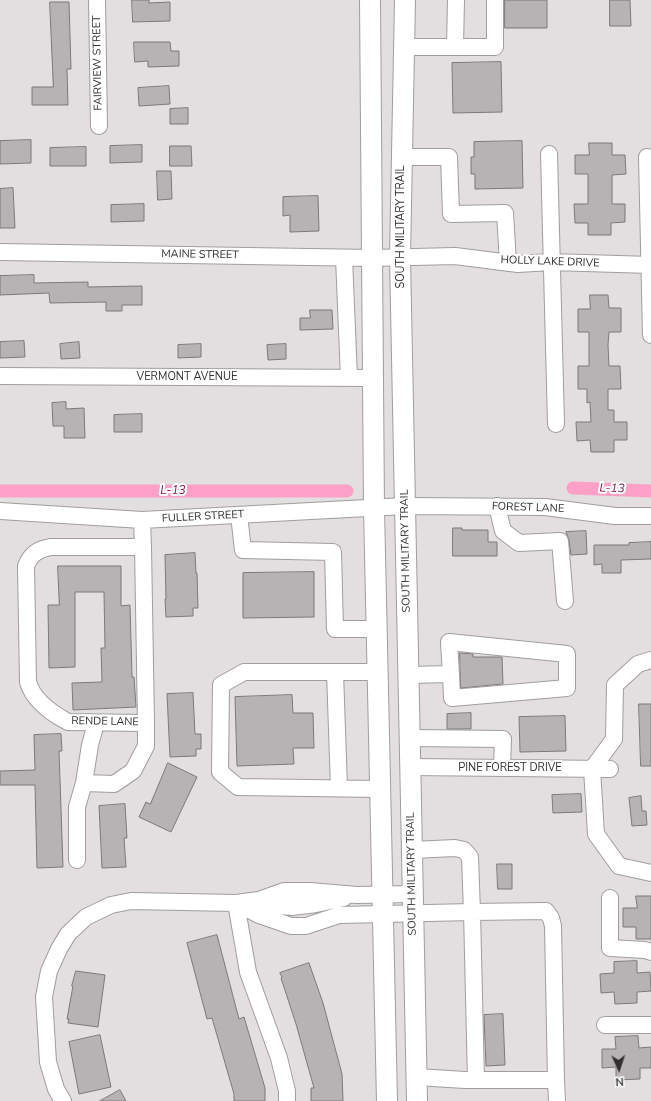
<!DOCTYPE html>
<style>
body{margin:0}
#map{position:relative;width:651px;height:1101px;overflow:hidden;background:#e3dfe0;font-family:"Nunito Sans",sans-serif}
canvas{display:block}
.north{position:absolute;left:599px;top:1049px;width:40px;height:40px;-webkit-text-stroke:3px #fff;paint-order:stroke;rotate:177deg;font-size:11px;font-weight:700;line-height:16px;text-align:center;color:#302f2f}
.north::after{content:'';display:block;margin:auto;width:14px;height:18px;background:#302f2f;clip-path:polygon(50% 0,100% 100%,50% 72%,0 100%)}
</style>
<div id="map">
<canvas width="651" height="1101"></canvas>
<div class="north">N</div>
</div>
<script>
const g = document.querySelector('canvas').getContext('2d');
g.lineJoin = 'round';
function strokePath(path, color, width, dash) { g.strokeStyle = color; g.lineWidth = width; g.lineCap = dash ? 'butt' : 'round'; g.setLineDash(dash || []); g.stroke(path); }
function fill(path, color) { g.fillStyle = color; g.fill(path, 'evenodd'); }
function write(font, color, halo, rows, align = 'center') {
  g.font = font + ' "Nunito Sans",sans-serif'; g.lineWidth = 4; g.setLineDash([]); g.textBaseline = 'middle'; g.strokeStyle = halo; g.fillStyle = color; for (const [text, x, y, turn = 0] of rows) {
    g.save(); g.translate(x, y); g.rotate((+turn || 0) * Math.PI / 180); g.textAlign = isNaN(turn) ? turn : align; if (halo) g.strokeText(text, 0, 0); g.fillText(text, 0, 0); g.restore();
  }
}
strokePath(new Path2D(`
 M573,488l78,3
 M0,491h347`), '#fca0c7', 13);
const building = new Path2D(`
 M132,0h17v3l21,-1v19l-37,1z
 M505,0h42v28h-42z
 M610,0h20l1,26h-21z
 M50,2h19l2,67h-4l1,36h-36v-18h21z
 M134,42h36l1,9h8v15l-31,1v-6l-13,1z
 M501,62l1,50 -49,1 -1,-50z
 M169,86l1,18 -31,2 -1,-18z
 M188,108v16h-18v-15z
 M31,140v23l-31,1v-23z
 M522,141l1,47 -48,1v-15h-4v-17h3v-15z
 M589,143h23v12h13l1,19 -14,1v29h13v18l-14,1v12h-23v-12h-13l-1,-19h14v-30h-13v-19h14z
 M142,145v17l-32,1v-17z
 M170,146h21l1,20h-22z
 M86,147v19h-36v-18z
 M157,171h14l1,28 -14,1z
 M13,188l2,40h-15v-39z
 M318,196l1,35 -29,1v-17l-7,1v-19z
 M144,204v17l-33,1v-17z
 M34,275v8l54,-1v5l54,-1v19h-20v6h-16v-9l-56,1 -1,-10 -49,2v-19z
 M590,295h18l1,13h12v24h-12l-1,13 1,21h11l1,23h-13v21h6v12h13v18h-13v12h-23l-1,-12 -13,1 -1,-19h15l-1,-20 -3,1v-14h-9v-23h11v-34h-11v-23h12z
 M310,310h22l1,19 -33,1v-12h10z
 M24,341l1,16 -25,1v-16z
 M79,342l1,16 -19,1 -1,-15z
 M201,344v13l-23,1v-13z
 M286,344v15l-18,1 -1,-15z
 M66,402v7l18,-1 1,30h-21v-12h-11l-1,-23z
 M142,414v18h-28v-17z
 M453,528h9v2h26v12h9v14h-44z
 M586,531l1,23 -16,1 -2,-15 -3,-8z
 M651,542v17l-30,1v13h-19v-9l-8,1v-20h35v-2z
 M195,553l1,20h1l1,35h-5v8l-27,1 -1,-18h1l-1,-44z
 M58,566h63v40l9,-1 2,72h2l2,30 -63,3 -1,-27 30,-1 -1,-34h4l-1,-56h-29v75l-26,1 -1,-63h11z
 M314,572v45l-71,1v-45z
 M460,653l13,1v3h29l1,27 -42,4z
 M193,693l2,41h6v15h-5v7l-26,1 -3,-63z
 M292,695l1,18h20l1,35h-21l1,16 -57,2 -2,-69z
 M639,704h12v62h-10z
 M471,713v16h-24v-15z
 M565,716l1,35 -46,1 -1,-35z
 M61,734l1,17h-3l4,116 -26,1 -2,-83h-35v-14l35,-1 -1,-35z
 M168,763l29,14 -26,55 -32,-15 7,-15 4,2z
 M581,794l1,18 -29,1 -1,-18z
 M641,796l1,15h4l1,14 -15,1 -3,-28z
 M125,804l2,34h-3l2,29 -24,1 -3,-62z
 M497,864h15v25h-14z
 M636,896h15v43h-15v-12h-13v-19h14z
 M217,935l22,84 5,-2 21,71v13h-31v-7l-22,-76 -5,1 -20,-76z
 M637,961v12l13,-1 1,19 -14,1v11l-22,1 -1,-12 -13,1 -1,-19 14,-1v-11z
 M309,963l14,40 19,71 1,27h-32v-13h3l-18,-64 -15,-46 1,-1 -2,-4z
 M76,971l29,4 -7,52 -30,-4 1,-4h-2l6,-33h-1z
 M503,1014l2,51 -19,1 -2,-51z
 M100,1035l11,52 -32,7 -10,-52z
 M638,1036l1,12 12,-1v21h-11v11l-24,1v-13l-14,1v-19h14l-1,-12z
 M120,1090l6,11h-26z`);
fill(building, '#b7b3b4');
strokePath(building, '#7c797a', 1);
const minor = new Path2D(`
 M97,0l2,126
 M404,47h91v-47
 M455,47l1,-47
 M549,154l7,270
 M402,157h47l2,57 54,-1 3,50
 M647,157l4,178
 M0,252l371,6 84,-2 63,8 33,-2 100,3
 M344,258l5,120
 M0,376l373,2
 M497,506l6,25 16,12 41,-2 5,60
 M0,511l142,9 263,-14 140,1 70,9h36
 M239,515l4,35 90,2 2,77h41
 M142,520l1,27 3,176 -78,-1c-15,-8 -35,-22 -40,-40l-2,-116c5,-12 12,-17 25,-19h92
 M651,660l-13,4 -23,21 -1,54 -22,30 4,65 23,32 32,7
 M335,672l4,116
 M377,672h-133l-23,13 -1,87 18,15 142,2
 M408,675l43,-1 1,24 115,-10v-34l-118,-12 2,32
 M410,738l93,1 -1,29
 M410,767l200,2
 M84,783l30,1 19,-13 13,-25v-23
 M77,860v-53l7,-24 6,-38 6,-22
 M610,898v50l35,2 6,2
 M259,900l8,5 25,2 24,-3 28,-6
 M236,903l23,12 32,11h15l33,-11 133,-3 -2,-55 -6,-7 -9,-2 -43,2
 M236,903l12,69 31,86 8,33v10
 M605,1025h46
 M417,1077l48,3h91l1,21
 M476,1080l-4,-168 74,-1 5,7 2,8 3,154
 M63,1101l-7,-12 -8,-27 -4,-65 5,-26 10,-22 9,-15 18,-17 25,-12 20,-4 105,2 23,-3 25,-9h26l47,4 56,-1`);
const major = new Path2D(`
 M370,0l4,508 13,593
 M405,0l-5,257 17,844`);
strokePath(minor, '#a19d9e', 18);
strokePath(major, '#a19d9e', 22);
strokePath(minor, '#fff', 16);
strokePath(major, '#fff', 20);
write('11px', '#302f2f', '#fff', [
 ["FAIRVIEW STREET",98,63,-91],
 ["SOUTH MILITARY TRAIL",401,227,-90],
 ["MAINE STREET",200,255,1],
 ["HOLLY LAKE DRIVE",550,262,2],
 ["VERMONT AVENUE",187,377],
 ["FOREST LANE",528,508,2],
 ["FULLER STREET",203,517,-3],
 ["SOUTH MILITARY TRAIL",406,551,-91],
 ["RENDE LANE",105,722,1],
 ["PINE FOREST DRIVE",510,768],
 ["SOUTH MILITARY TRAIL",412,874,-91]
]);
write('italic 12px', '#861d56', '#fff', [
 ["L-13",612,489,2],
 ["L-13",173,491]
]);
</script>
